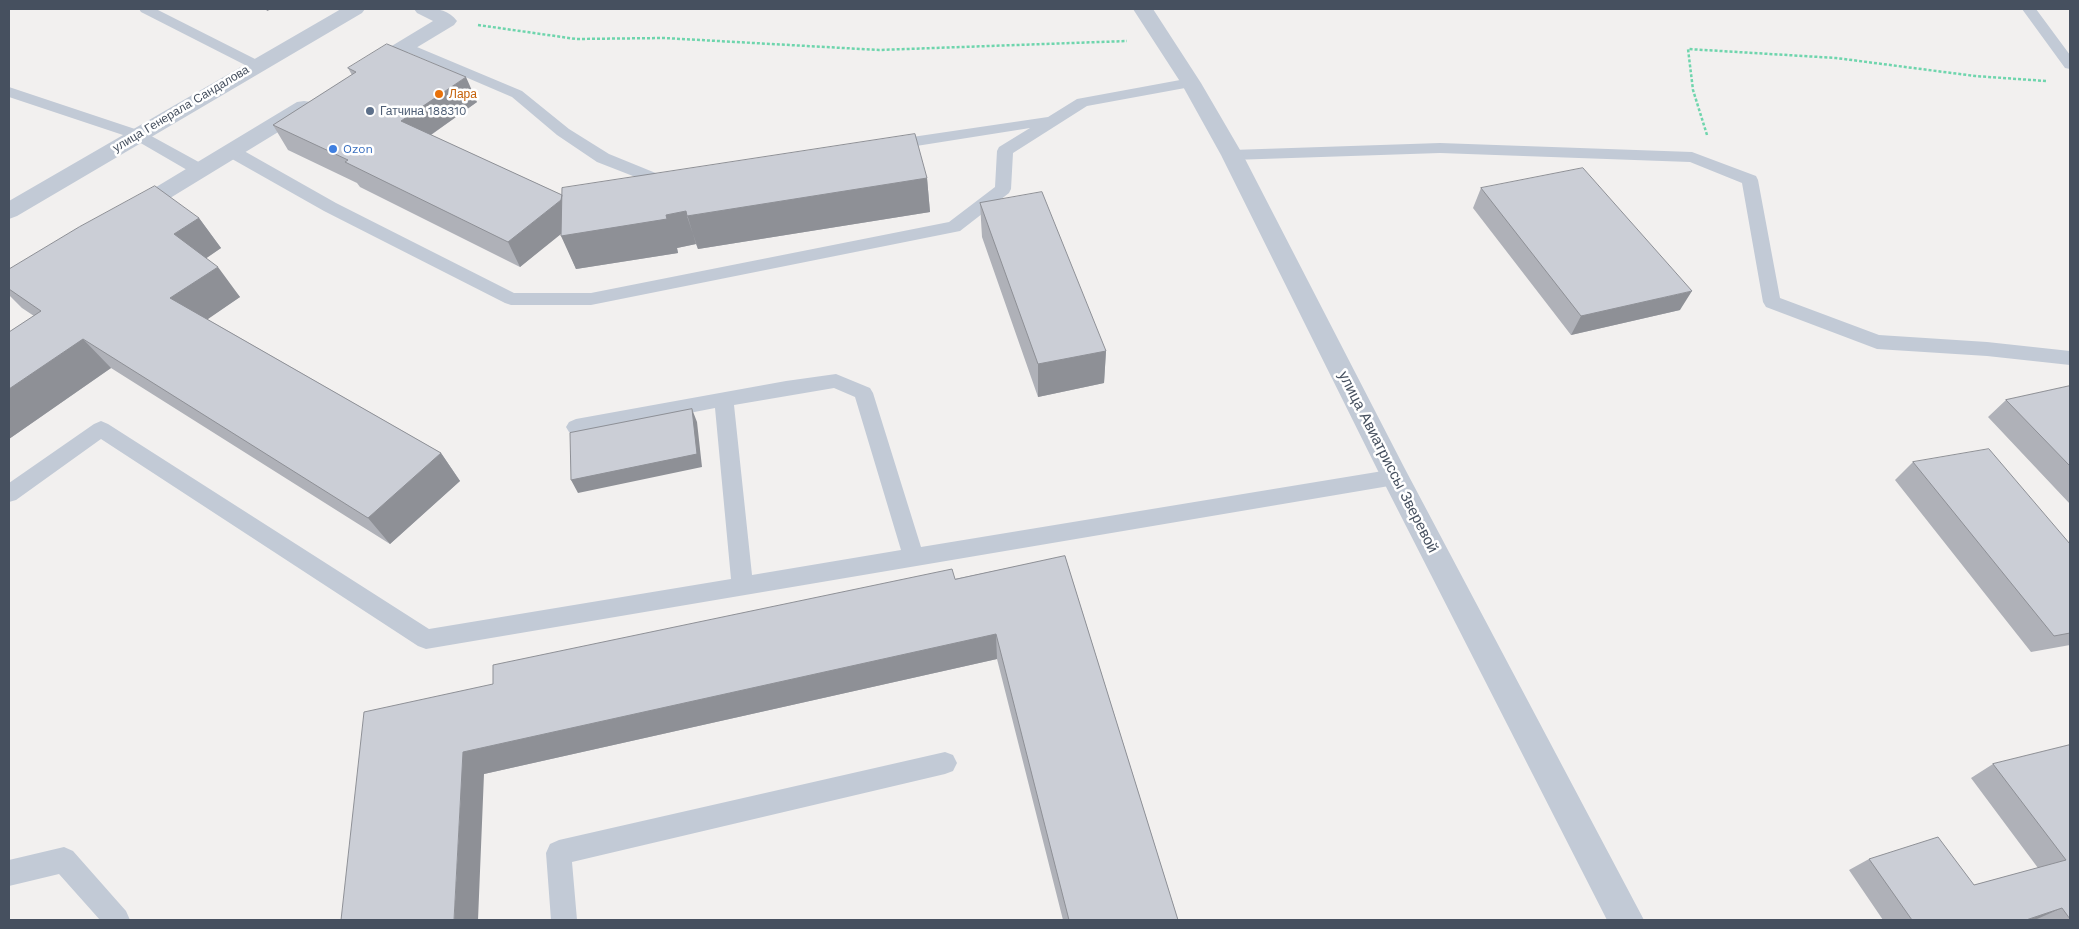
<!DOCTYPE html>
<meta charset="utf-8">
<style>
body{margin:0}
#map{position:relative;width:2079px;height:929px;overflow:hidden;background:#f2f0ef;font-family:"Work Sans",sans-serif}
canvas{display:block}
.frame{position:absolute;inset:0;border:10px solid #46505f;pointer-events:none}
</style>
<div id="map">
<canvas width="2079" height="929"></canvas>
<div class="frame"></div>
</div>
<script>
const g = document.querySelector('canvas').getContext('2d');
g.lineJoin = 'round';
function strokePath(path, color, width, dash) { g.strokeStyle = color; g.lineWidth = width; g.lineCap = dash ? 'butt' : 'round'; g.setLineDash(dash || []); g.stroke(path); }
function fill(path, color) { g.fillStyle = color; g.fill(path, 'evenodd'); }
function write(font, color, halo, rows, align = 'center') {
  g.font = font + ' "Work Sans",sans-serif'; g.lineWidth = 5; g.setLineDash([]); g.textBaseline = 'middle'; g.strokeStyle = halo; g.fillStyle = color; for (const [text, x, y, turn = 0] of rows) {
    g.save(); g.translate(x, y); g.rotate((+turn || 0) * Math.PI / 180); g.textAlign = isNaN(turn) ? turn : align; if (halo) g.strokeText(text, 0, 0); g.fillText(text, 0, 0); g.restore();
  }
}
strokePath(new Path2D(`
 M478,25l98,14 88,-1 215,12 248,-9
 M1707,135l-14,-45 -5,-41 148,9 139,18 71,5`), '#6fd5ad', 2.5, [3, 2]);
fill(new Path2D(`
 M139,9h17l105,53 2,3 -2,3h-10l-110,-56z
 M2022,9h14l34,46v14l-5,-1z
 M405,42l117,49 47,38 40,25 54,22h15l2,4 -2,4 -16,2 -6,-1 -59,-23 -40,-27 -45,-38 -112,-48 -2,-3 2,-3z
 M1191,78l5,2 3,3 -3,3 -109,20 -74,47 -2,36 -2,4 -49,38 -369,74h-80l-6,-2 -181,-92 -99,-56 -2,-4 2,-4h12l99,56 178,90h77l358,-71 46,-35 2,-36 2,-4 31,-19 -139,22 -6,-1 -2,-4 2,-4 163,-24 29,-18z
 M9,87l135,45 62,34 2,4 -2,4 -6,1 -6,-1 -62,-36 -123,-41z
 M1440,143l252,9 64,24 2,4 22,118 99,37 108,7 83,9v14l-83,-9 -110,-7 -111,-42 -3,-5 -21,-119 -52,-21 -250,-9 -208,7 -6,-1 -2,-4 2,-4 6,-1z
 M836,374l34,14 3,5 48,154 474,-78 7,2 3,6 -3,6 -7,2 -969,164 -8,-3 -317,-207 -85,61 -7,2v-19l85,-59 7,-3 7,3 321,205 302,-50 -16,-171 -139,27 -7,-3 -3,-5 3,-5 7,-3 210,-38zM834,388l21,9 46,153 -149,25 -18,-170z
 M945,752l8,3 4,8 -4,8 -8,3 -373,88 5,58h-26l-5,-67 4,-9 9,-4z
 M64,847l9,4 53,60 4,9h-30l-41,-46 -50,12v-26z`), '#c2cad6');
fill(new Path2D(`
 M341,9h24l-3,4 -345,203 -8,3v-18z
 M414,9c15,-1 33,-2 43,12l-3,4 -78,47 -7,2 -7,-2 -3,-4 3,-4 71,-43 -16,-8z
 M1133,9h20l48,74 42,72 162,314 239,451h-37l-226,-443 -160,-322 -40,-72z
 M304,101l7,1 4,5 -4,5 -172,105 -8,3 -8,-3 -3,-5 3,-5 174,-105z`), '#c2cad6');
fill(new Path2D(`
 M348,68l129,34 -46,33 131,60 365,-17 3,34 -232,37 -2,-5 -19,4 1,5 -102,16 -15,-36 -41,34 -160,-80 -3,-4 -69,-33 -15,-25 79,-50z
 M1481,188l199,122 -109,25 -98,-127z
 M980,203l126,148 -2,32 -66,14 -56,-160z
 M199,218l22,30 -15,10 34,39 -33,22 234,134 19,28 -70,63 -279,-176 -102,71v-107l25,-16 -12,-8 -13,-13v-26z
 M2070,386v118l-82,-87 18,-17z
 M1913,462l157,82v101l-39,7 -136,-172z
 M1065,556l113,364h-115l-66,-261 -513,115 -143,146 152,-236 462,-105z
 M2070,745v175h-32l-1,-1 -5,1h-149l-34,-50 20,-11 105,26 64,-17 -67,-90 22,-14z`), '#afb1b8');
fill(new Path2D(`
 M266,9h6l-5,2z
 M466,77l11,25 -62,44 -14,-25z
 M927,178l3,34 -232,37 -11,-33z
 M565,197l11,25 -56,45 -12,-25z
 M686,211l10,33 -19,4 1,5 -102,16 -15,-33z
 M199,218l22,30 -23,16 -24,-30z
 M218,267l22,30 -45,31 -25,-30z
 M1692,291l-12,19 -109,25 10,-19z
 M83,339l28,29 -102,71v-50z
 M1106,351l-2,32 -66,14v-33z
 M692,409l5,13 5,45 -124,26 -7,-13z
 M441,453l19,28 -70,63 -22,-26z
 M996,634l1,25 -513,115 -6,146h-24l9,-168z
 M2062,908l-25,11 -5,1h-6z`), '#8e9096');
const building = new Path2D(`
 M387,44l79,33 -65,44 161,74 -1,5 -53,42 -163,-80 3,-2 -75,-35 83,-53 -8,-4z
 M915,134l12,44 -240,38 -1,-5 -20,4 1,4 -106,17 1,-48z
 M1583,168l109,123 -111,25 -100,-128z
 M155,186l44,32 -25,16 44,33 -48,31 271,155 -73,65 -285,-179 -74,50v-57l32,-21 -32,-22v-20l70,-42z
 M1042,192l64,159 -68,13 -58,-161z
 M2070,386v80l-64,-66z
 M692,409l5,45 -126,26 -1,-47z
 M1989,449l81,95v89l-16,3 -141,-174z
 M1065,556l113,364h-109l-73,-286 -533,118 -9,168h-113l23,-208 129,-28v-19l459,-96 3,10z
 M2070,745v174l-8,-11 -36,12h-114l-43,-61 69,-22 36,48 92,-25 -73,-96z`);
fill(building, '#cbced6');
strokePath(building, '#8e9096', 1);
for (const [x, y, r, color] of [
 [439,94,5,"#e8710a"],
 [370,111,5,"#5c6f8a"],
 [333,149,5,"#3f7fe0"]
]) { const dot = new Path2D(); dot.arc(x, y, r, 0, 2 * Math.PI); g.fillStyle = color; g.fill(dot); strokePath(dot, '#fff', 2); }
write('12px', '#c56008', '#fff', [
 ["Лара",449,94]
], 'left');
write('12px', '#46505f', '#fff', [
 ["улица Генерала Сандалова",181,109,-31]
]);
write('12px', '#4e5e75', '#fff', [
 ["Гатчина 188310",380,111]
], 'left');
write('12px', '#366cbe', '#fff', [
 ["Ozon",343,149]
], 'left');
write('15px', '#46505f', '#fff', [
 ["улица Авиатриссы Зверевой",1388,462,63]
]);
</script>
